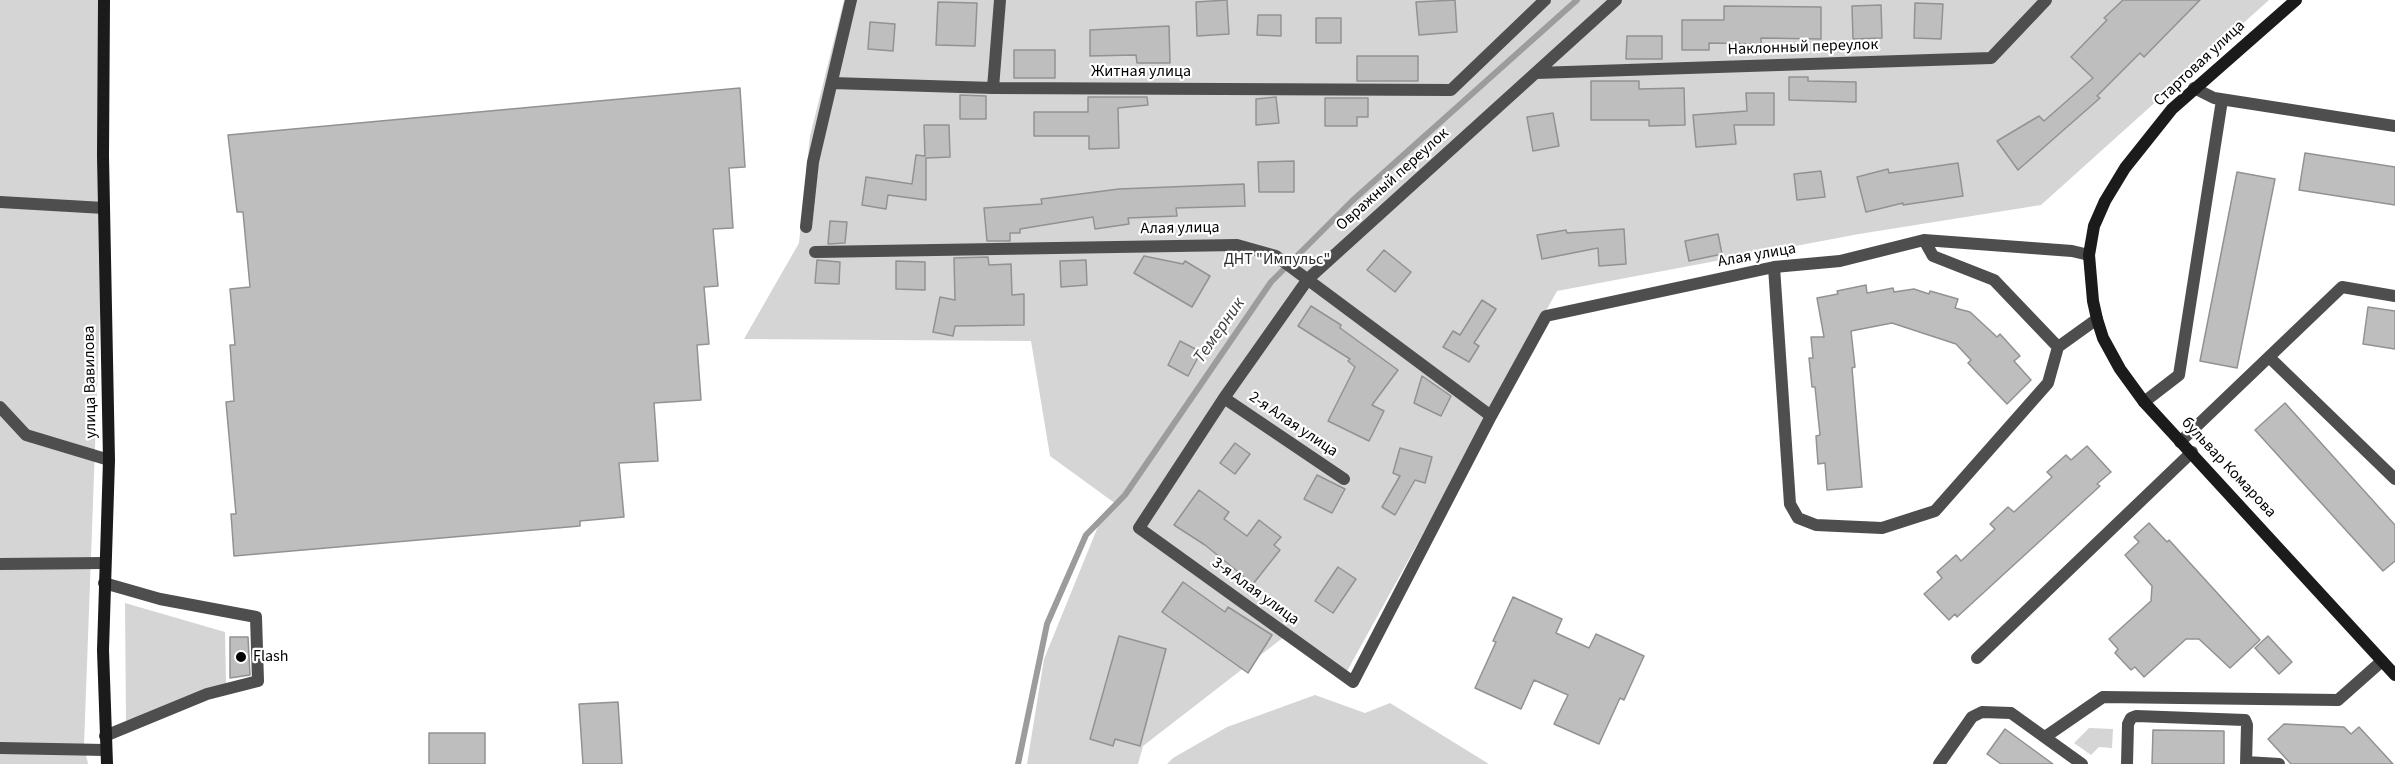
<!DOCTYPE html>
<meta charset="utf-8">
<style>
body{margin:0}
canvas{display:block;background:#fff}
</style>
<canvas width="2395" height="764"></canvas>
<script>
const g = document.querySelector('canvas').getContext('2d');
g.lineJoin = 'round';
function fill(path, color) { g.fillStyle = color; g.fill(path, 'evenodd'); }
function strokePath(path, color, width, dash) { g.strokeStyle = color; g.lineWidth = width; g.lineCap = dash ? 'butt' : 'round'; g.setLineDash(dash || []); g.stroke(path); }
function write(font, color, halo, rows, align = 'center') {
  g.font = font + ' "Source Sans 3",sans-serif'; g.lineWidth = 4.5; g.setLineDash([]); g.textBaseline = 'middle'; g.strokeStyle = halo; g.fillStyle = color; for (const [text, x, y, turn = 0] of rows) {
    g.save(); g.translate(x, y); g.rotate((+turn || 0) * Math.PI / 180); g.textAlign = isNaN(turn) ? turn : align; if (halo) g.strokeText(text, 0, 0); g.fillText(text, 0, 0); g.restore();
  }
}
fill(new Path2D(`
 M0,0h100l1,286 -17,459 4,19h-88z
 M844,0h1425l-228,205 -182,29 -302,57 -211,382 -57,-40 -146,113 -5,18h-111l17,-105 55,-135 17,-20 -66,-48 -19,-115 -287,-2 55,-96 11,-107z
 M125,603l100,29 1,52 -100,37z
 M1315,695l50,18 25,-10 99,61h-322l6,-6 54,-31z
 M2089,728l24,1 -1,19 -13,-1 -8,8 -17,-12z`), '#d5d5d5');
strokePath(new Path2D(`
 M1018,764l29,-140 39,-89 39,-40 146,-213 81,-81 225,-201`), '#9c9c9c', 6);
const building = new Path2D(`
 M1227,0l2,34 -32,2 -1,-34z
 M1455,0l2,32 -38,3 -3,-33z
 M2123,0h77l-56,57 -4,-4 -43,43 3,2 -82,72 -21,-29 42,-25 5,5 49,-43 -22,-21 36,-37 -3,-2z
 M938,2l39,1 -2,43 -39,-1z
 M1915,3l28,1 -2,35 -27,-1z
 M1881,5l1,33 -29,1 -1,-33z
 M1724,6l97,1v32l-60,-1v6l-52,-1v7h-27v-30h42z
 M1258,15h23v21l-24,-1z
 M1316,18h25v25h-25z
 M870,22l25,2 -2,27 -25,-2z
 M1169,26l1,37h-33l-1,-8 -46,1v-26z
 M1627,36h35v23h-36z
 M1014,50h41v28h-41z
 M1357,56h61v25h-61z
 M1789,77h19v4l48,1v20l-67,-2z
 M1591,81h48v8l45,-1 1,37 -36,1v-6h-58z
 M740,88l5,79 -16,1 4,60 -20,1 5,57 -14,1 5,57 -12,1 4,55 -47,3 4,58 -39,2 5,54 -44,4v5l-346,30 -3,-42h5l-10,-112 8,-1 -4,-56h5l-5,-56 20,-2 -7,-75h-6l-9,-77z
 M1746,93h28v32h-40l2,19 -40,3 -3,-32 54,-4z
 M960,95l26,1v23h-26z
 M1088,97h59l1,8 -30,3 1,40 -30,1v-13h-55v-24h54z
 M1276,97l3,26 -23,2v-26z
 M1325,98h43v19h-11v9h-32z
 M1553,113l6,33 -26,5 -6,-34z
 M924,125h25l1,32 -24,1v42l-38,-5 -2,14 -24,-4 4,-28 46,7 4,-29 9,1z
 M2305,153l90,14v38l-96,-15z
 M1294,161v31h-35l-1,-30z
 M1958,163l5,33 -60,9v-2l-37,9 -9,-35 31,-8 1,4z
 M1821,171l4,26 -28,3 -3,-26z
 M2237,172l38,7 -38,189 -37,-7z
 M1244,184l1,22 -69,2 1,8 -49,2 1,6 -34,5 -2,-12 -73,12v4h-10v8h-23l-3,-33 58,-4 -1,-5 78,-10z
 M830,221l17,1 -2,21 -17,1z
 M1624,229l2,35 -27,2 -1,-18 -56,11 -5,-24 29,-5 1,3z
 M1718,234l4,20 -33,7 -4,-20z
 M1384,250l27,22 -16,20 -28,-22z
 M1144,256l39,8 2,-3 25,15 -18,31 -58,-34z
 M988,257l1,8 22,-1 1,31 12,-1v31l-69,1 -2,10 -20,-4 7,-35 15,3 -1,-42z
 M817,260l23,2 -1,22 -24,-1z
 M1086,260l1,25 -26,2 -1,-26z
 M896,261l29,1v28l-29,-1z
 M1866,285l1,8 26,-5 1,4 20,-3 15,5 1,-3 28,8 -3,9 15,4 27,25 3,-3 20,22 -6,5 17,19 -24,24 -39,-41 3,-3 -15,-16 -64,-21 -41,8 4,36 -3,1 10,119 -35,3 -2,-27 -7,1 -2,-28 4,-1 -5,-48h-3l-3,-29h4l-2,-21h13l-7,-39 21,-4 -1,-3z
 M1482,300l14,9 -22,34 5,3 -10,16 -26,-15 10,-16 7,4z
 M1311,306l30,19 -1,3 58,42 -26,35 12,6 -15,30 -41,-20 27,-54 -7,-6 2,-2 -52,-33z
 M2368,307l27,4v38l-32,-5z
 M1180,341l21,11 -13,24 -20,-11z
 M1422,376l29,20 -10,20 -27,-13z
 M2285,403l110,122v36l-12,10 -128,-141z
 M1235,443l15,11 -15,20 -15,-11z
 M2087,446l24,26 -14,12 3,2 -143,131 -2,-3 -6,6 -25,-26 18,-16 -5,-6 19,-17 5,6 34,-32 -5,-5 18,-17 6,5 38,-35 -5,-5 19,-17 5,5z
 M1400,448l32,9 -7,26 -10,-3 -20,35 -13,-8 18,-31 -7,-3z
 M1317,475l28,14 -13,24 -28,-14z
 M1199,490l30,22 -5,7 23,17 12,-16 22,17 -7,8 6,5 -27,34 -48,-39 -31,-20z
 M2149,523l18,19 2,-2 91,100 -30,28 -31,-29h-13l-42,38 -9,-10 -4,3 -16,-17 3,-4 -9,-10 42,-38 1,-15 -27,-31 14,-13 -5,-5z
 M1338,567l18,12 -23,34 -18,-12z
 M1183,582l42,30 3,-5 44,28 -24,38 -86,-61z
 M1513,597l49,22 -6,14 33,15 7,-14 48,22 -20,44 -4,-2 -21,46 -45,-20 14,-29 -34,-15 -13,29 -46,-21 21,-46 -3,-1z
 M1119,636l47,13 -26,97 -25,-7 -2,7 -23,-7z
 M2268,636l24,26 -13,12 -24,-26z
 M230,637h18l2,38 -20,3z
 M618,702l4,62h-39l-4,-60z
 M2284,724l60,3 7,7 8,-7 34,37h-102l-23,-25z
 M2005,729l48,35h-52l-14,-10z
 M2153,730l71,1v33h-72z
 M429,733h56v31h-56z`);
fill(building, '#bebebe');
strokePath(building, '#929292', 1.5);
strokePath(new Path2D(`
 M1536,73l455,-15 55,-58
 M832,83l161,5 458,2 94,-90
 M993,88l7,-88
 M2194,88l20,10 181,28
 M0,202l104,6
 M806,227l7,-65 38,-162
 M1924,240l9,16 61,24 64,67 39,-28
 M815,252l422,-7 39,11 215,160 55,-100 228,-49 66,-6 84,-21 148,11 17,4
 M1774,267l16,237 8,14 18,7 66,3 53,-17 113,-128 10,-36
 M2269,357l126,122
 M1224,398l120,81
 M2144,402l35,-27 43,-275
 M0,407l26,28 83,25
 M1491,416l-138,266 -214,-154 85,-130 84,-119 308,-279
 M2180,442l162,-155 53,9
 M0,564l104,-1
 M104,583l56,16 96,18 2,64 -51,13 -102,42
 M1977,658l215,-206
 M2045,737l58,-40 235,3 44,-39
 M0,748l105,2
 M2246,762l33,2
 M1939,764l33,-47 10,-5 29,1 71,51
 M2127,764l1,-40 3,-6 5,-2 109,4 2,5 -1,39`), '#4e4e4e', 12);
strokePath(new Path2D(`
 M104,0l-1,156 6,304 -6,190 4,114
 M2296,0l-124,109 -47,59 -20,33 -11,25 -5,29 4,46 4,18 6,19 17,31 24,33 251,273`), '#1b1b1b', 12);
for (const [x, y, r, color] of [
 [241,657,6,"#000"]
]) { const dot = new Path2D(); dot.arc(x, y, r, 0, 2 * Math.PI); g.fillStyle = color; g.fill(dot); strokePath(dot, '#fff', 2); }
write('16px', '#000', '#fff', [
 ["Наклонный переулок",1803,48,-2],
 ["Стартовая улица",2200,64,-43],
 ["Житная улица",1141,72],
 ["Овражный переулок",1393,180,-42],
 ["Алая улица",1180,229,-1],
 ["Алая улица",1757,256,-10],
 ["улица Вавилова",91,382,-91],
 ["2-я Алая улица",1293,425,34],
 ["бульвар Комарова",2228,468,47],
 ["3-я Алая улица",1255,592,36]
]);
write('16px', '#2c2c2c', '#fff', [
 ["ДНТ \"Импульс\"",1277,260]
]);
write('16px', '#000', '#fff', [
 ["Flash",253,657]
], 'left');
write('italic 18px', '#3d3d3d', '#fff', [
 ["Темерник",1220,331,-55]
]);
</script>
